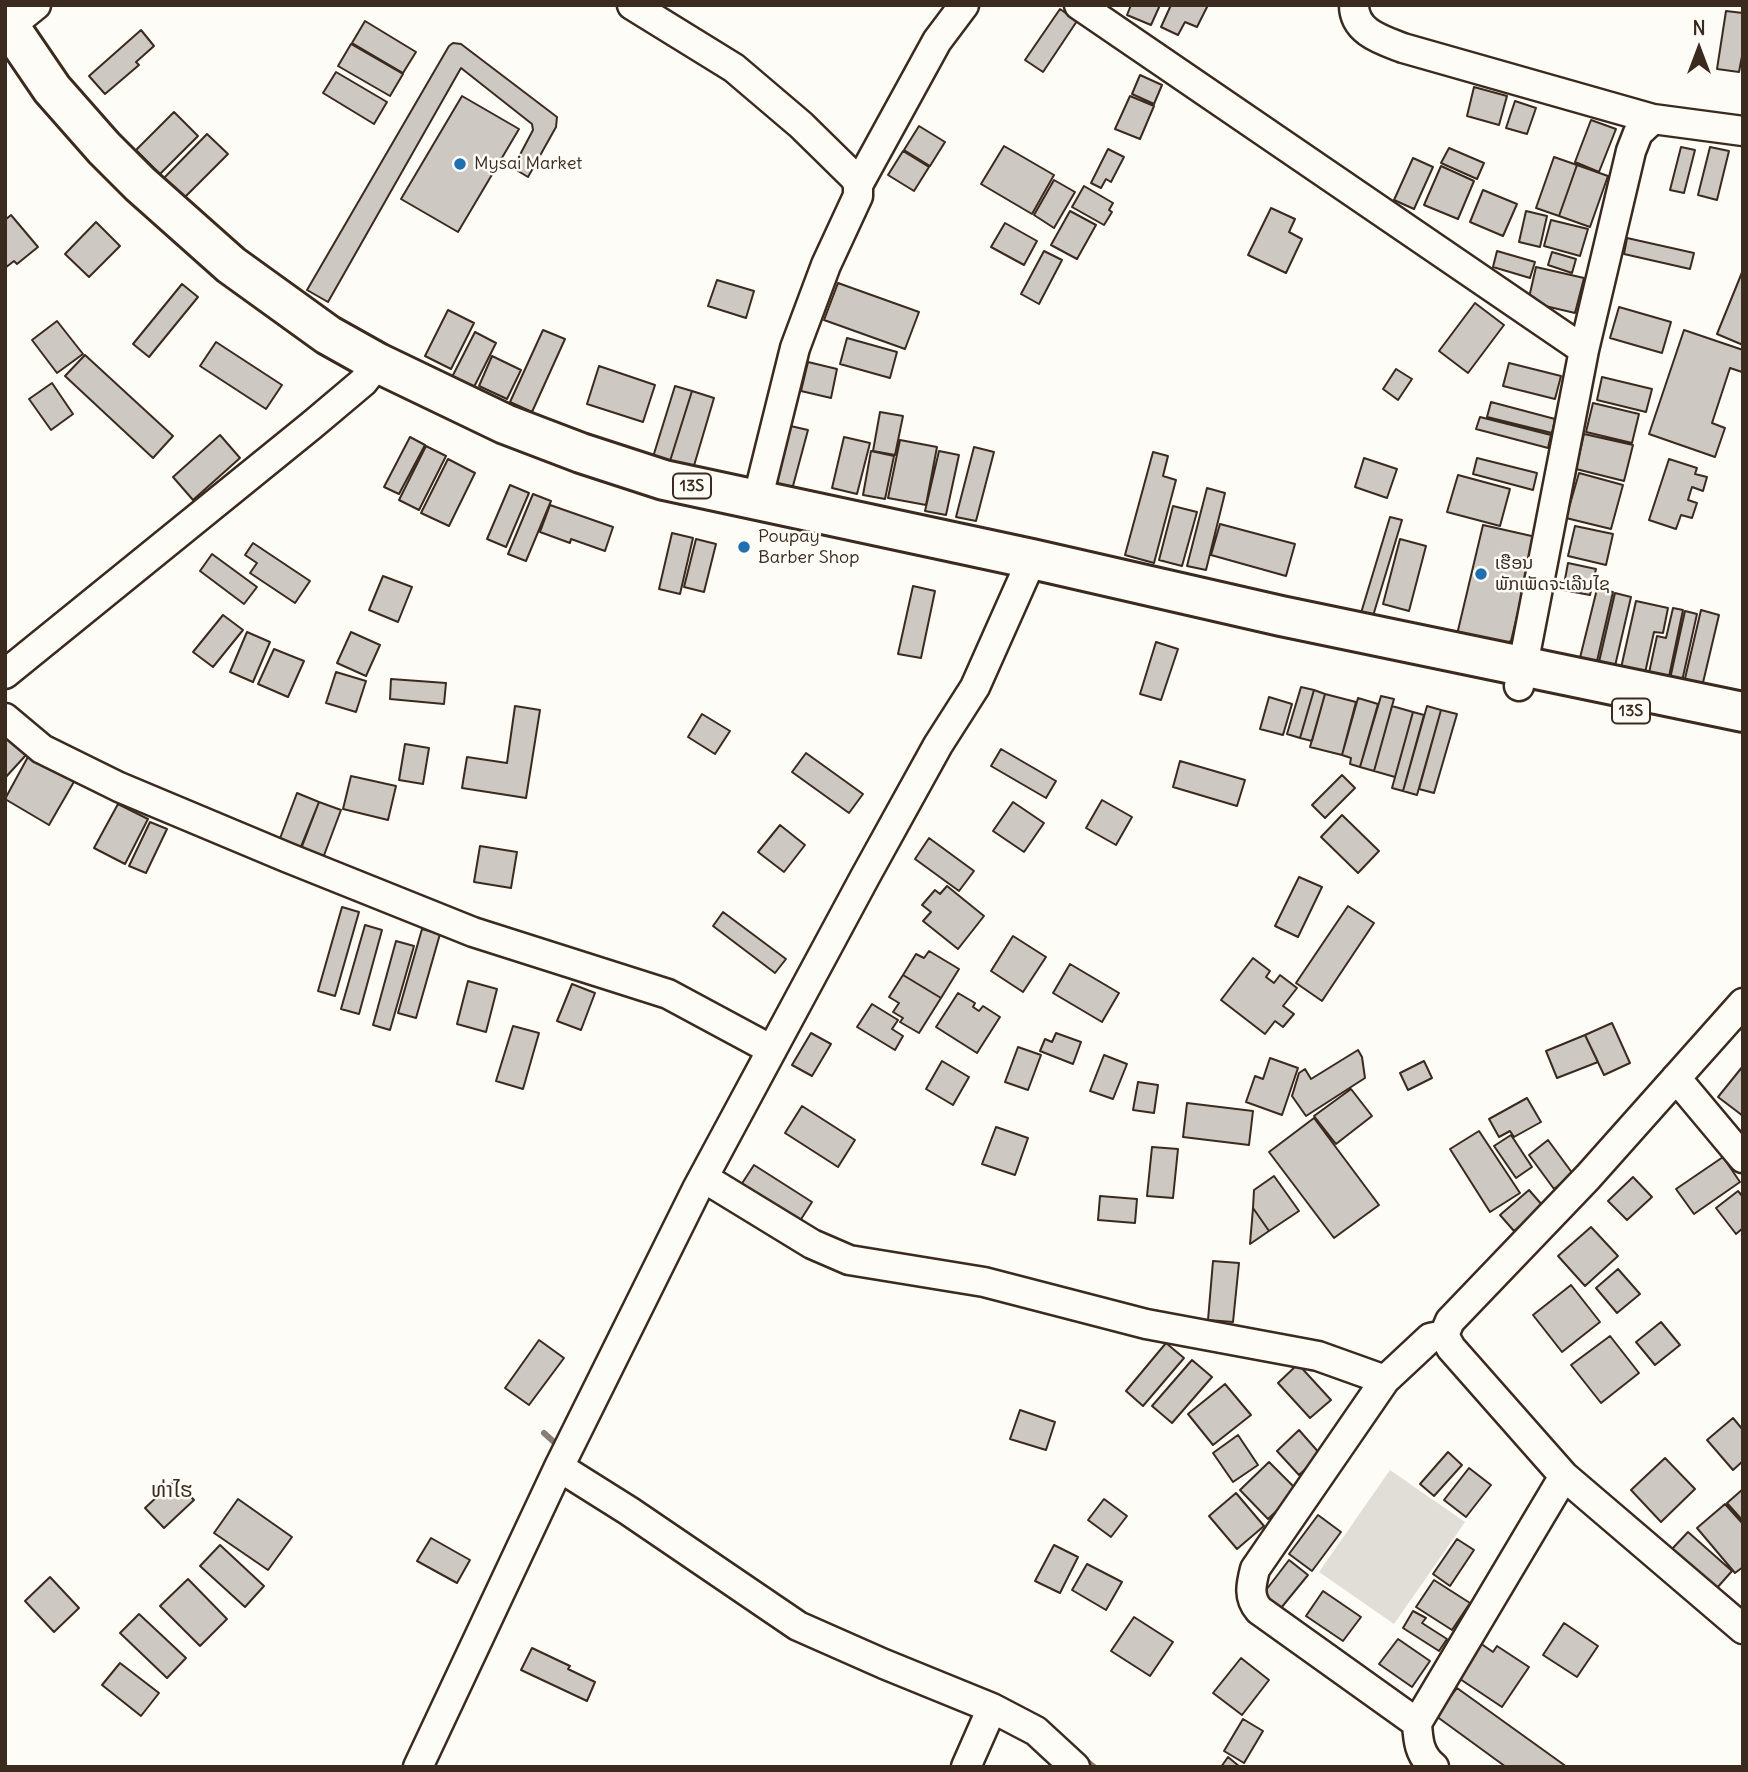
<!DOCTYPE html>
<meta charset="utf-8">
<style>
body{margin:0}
#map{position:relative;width:1748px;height:1772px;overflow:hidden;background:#fdfcf7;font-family:Delius,sans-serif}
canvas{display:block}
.frame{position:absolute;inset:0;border:7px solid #3b2a1e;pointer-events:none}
.north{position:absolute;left:1664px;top:14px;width:70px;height:70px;-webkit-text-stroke:5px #fdfcf7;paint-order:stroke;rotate:0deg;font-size:19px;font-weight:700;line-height:28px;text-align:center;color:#3b2a1e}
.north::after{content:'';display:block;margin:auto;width:24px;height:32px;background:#3b2a1e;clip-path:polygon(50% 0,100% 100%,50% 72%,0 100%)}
</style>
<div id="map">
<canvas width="1748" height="1772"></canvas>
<div class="frame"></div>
<div class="north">N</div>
</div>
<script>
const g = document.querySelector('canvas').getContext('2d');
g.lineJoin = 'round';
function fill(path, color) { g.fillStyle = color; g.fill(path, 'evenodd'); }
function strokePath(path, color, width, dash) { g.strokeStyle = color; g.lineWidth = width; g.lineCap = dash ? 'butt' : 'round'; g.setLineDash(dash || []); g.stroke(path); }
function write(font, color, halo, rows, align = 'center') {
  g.font = font + ' Delius,"Noto Sans Lao",sans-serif'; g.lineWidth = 5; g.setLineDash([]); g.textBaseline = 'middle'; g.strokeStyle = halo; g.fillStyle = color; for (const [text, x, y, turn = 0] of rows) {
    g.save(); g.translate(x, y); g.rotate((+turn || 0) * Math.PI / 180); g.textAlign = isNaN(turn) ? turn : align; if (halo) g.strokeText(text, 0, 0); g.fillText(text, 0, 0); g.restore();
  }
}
fill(new Path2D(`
 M1390,1470l75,52 -71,102 -75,-52z`), '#e1ded7');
strokePath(new Path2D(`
 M544,1433l10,9
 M1082,1757l12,10`), '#887d74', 6);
const building = new Path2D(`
 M1131,5h29l-9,20 -24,-10z
 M1171,5h37l-11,22 -12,-5 -7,13 -17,-8z
 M1060,9l17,12 -34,51 -18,-12z
 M1726,11l17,2v38l-4,21 -22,-3z
 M365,21l51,31 -13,21 -51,-30z
 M141,30l13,16 -18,16 3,3 -34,29 -16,-18z
 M453,43l8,1 96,73 -1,10 -28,50 -15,-9 20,-38 -1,-6 -71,-56 -133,234 -21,-12 142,-244z
 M351,44l52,30 -13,22 -52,-30z
 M336,72l51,30 -13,22 -51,-31z
 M1140,75l22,10 -8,19 -22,-10z
 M1474,87l33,9 -8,29 -32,-9z
 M462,96l57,33 -61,103 -57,-33z
 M1130,96l24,10 -14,33 -25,-10z
 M1515,101l21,7 -9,26 -21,-6z
 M174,112l24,24 -38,38 -24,-24z
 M1591,120l25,9 -17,43 -24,-10z
 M919,126l26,16 -15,24 -26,-16z
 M207,134l21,20 -45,45 -20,-20z
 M1004,146l50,29 -22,39 -51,-30z
 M1681,147l14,3 -11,43 -14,-3z
 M1710,147l19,4 -12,49 -19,-5z
 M1449,148l35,15 -7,16 -36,-16z
 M1108,149l16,8 -13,25 -5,-3 -5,9 -10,-5z
 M903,151l26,16 -15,24 -26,-16z
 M1554,157l23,8 -18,51 -23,-8z
 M1413,158l20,9 -19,42 -20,-9z
 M1577,165l31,11 -18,51 -31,-11z
 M1441,166l33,15 -16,38 -34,-14z
 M1054,180l21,12 -21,36 -20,-13z
 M1084,186l29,17 -4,7 3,2 -8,13 -32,-18z
 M1483,190l34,14 -14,32 -33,-14z
 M1271,208l24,11 -6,13 13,7 -16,34 -38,-18z
 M1070,211l26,14 -19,34 -26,-14z
 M1526,211l21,5 -7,31 -21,-5z
 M11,215l27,32 -21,17 -3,-3 -9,7v-48z
 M1551,220l37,9 -8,27 -36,-10z
 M96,222l24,24 -31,31 -24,-23z
 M1005,223l32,18 -13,24 -33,-18z
 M1627,238l67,15 -4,16 -66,-15z
 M1044,251l18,9 -23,44 -18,-10z
 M1497,251l38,11 -5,16 -37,-11z
 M1552,252l24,7 -4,14 -24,-8z
 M1536,267l48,11 -9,35 -47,-11z
 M1743,270v75l-26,-11z
 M717,280l37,11 -8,27 -38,-12z
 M838,283l81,29 -14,37 -81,-29z
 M182,284l16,13 -49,60 -16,-13z
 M1475,303l29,22 -36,48 -29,-22z
 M1619,307l52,15 -9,31 -52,-15z
 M448,310l26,13 -23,46 -26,-13z
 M57,321l26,33 -26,19 -25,-33z
 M543,330l22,9 -33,73 -22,-10z
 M1684,330l59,20 -1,22 -12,-4 -18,55 13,5 -10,29 -66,-23z
 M475,332l21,11 -22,44 -22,-10z
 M847,338l50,14 -7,26 -50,-14z
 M216,342l66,43 -16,24 -66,-43z
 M85,355l88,81 -20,22 -88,-82z
 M492,356l29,14 -14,29 -28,-13z
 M808,362l29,7 -6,29 -30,-7z
 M1509,363l52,13 -6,23 -52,-13z
 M599,366l56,19 -12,37 -56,-18z
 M1396,369l16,10 -14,21 -15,-11z
 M1602,377l50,12 -6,23 -49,-12z
 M52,383l21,31 -22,16 -22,-31z
 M675,386l17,5 -22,70 -17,-4z
 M692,391l22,7 -21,71 -23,-8z
 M1491,402l64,17 -3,14 -65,-16z
 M1593,403l46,11 -7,29 -46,-11z
 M880,412l23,4 -8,39 -22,-4z
 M1480,417l71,18 -3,13 -72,-19z
 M786,425l22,5 -18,67 -22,-6z
 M1584,434l49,11 -9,36 -48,-12z
 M220,435l20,23 -47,42 -20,-23z
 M410,437l15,8 -26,49 -15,-7z
 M844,437l26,6 -13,51 -25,-6z
 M900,440l37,7 -11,58 -38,-7z
 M426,446l20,10 -27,54 -20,-10z
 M974,447l20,5 -18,69 -20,-4z
 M871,451l23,5 -9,43 -22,-4z
 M939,451l20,4 -13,60 -21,-4z
 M1153,452l15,4 -5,20 13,4 -22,83 -29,-8z
 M1364,458l33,11 -10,29 -32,-11z
 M1477,458l60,15 -4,17 -60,-16z
 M448,459l27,14 -26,53 -28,-13z
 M1669,459l28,9 -2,6 12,3 -4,14 -11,-4 -4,13 9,3 -5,15 -11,-3 -5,14 -27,-9z
 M1579,473l44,12 -12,44 -45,-11z
 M1458,475l52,14 -10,37 -53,-14z
 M510,485l19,8 -23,54 -19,-8z
 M1207,488l18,5 -19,77 -19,-4z
 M533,494l18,7 -25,60 -18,-7z
 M550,505l63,22 -8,24 -34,-12 -1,4 -30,-11z
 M1173,506l24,6 -15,54 -23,-6z
 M1390,517l12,3 -29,96 -12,-3z
 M1220,524l75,20 -9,32 -75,-21z
 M1483,525l53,12 -25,104 -21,10 -35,-8z
 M1575,526l38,8 -7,31 -38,-9z
 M672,533l21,5 -13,56 -21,-5z
 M696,539l20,5 -12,48 -20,-5z
 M1400,539l26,7 -17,65 -26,-7z
 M253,543l57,38 -15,22 -45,-30 7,-10 -12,-8z
 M212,554l45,33 -13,17 -44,-33z
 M1568,563l28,6 -6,26 -27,-5z
 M383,576l29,11 -14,35 -29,-12z
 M913,586l22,5 -14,67 -23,-4z
 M1597,589l16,3 -19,82 -17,-4z
 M1615,593l16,4 -19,82 -16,-4z
 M1636,601l32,7 -5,25 -9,-1 -11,50 -24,-5z
 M1673,608l10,2 -16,76 -20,-4 10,-46 9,2z
 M1701,610l18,5 -18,76 -18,-4z
 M1685,611l12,3 -17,76 -12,-2z
 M223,615l20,15 -30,37 -20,-15z
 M247,632l23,10 -17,40 -23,-10z
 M351,632l29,13 -14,31 -29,-13z
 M1156,642l22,7 -17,51 -21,-6z
 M274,649l30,12 -16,36 -30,-13z
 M336,672l30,9 -10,31 -30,-9z
 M391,679l55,4 -2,21 -54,-5z
 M1301,687l13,3 -14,48 -13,-4z
 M1314,690l11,4 -13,47 -12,-3z
 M1325,694l31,8 -14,53 -32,-8z
 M1381,696l13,3 -20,72 -14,-4z
 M1269,697l23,7 -9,31 -23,-6z
 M1358,698l20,6 -18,63 -10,-3 1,-6 -9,-3z
 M515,706l25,4 -14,88 -64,-10 5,-31 40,6z
 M1392,706l21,6 -18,65 -21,-6z
 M1427,706l14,4 -24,85 -14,-4z
 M1441,710l16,4 -23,79 -15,-4z
 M1413,712l11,3 -21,76 -11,-3z
 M702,714l28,17 -15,23 -27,-17z
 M5,735l21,20 -21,23z
 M405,744l24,4 -6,36 -24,-4z
 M1001,749l55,32 -10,17 -55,-32z
 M806,753l57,41 -14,19 -57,-41z
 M29,755l46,25 -26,45 -44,-26z
 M1180,761l65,19 -8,26 -64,-19z
 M1342,775l13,13 -30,30 -13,-13z
 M351,776l45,10 -8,34 -45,-11z
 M297,793l22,9 -19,47 -21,-8z
 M1102,800l30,17 -16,28 -30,-17z
 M319,802l22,8 -18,48 -22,-9z
 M1013,802l31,21 -20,29 -31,-21z
 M118,804l30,15 -23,45 -31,-16z
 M1342,815l37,36 -21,22 -37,-36z
 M150,822l17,7 -21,44 -17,-7z
 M780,825l25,20 -21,27 -26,-20z
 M929,838l45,33 -15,20 -44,-32z
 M480,846l37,6 -6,36 -37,-6z
 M1299,877l23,10 -24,50 -23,-11z
 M947,886l37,30 -26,33 -35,-28 8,-9 -9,-7 13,-15 5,4z
 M1348,906l26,17 -52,78 -26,-18z
 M342,907l17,5 -24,84 -17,-5z
 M723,912l63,47 -11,14 -62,-47z
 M365,925l17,5 -23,84 -18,-5z
 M422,929l18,5 -24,84 -18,-5z
 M1013,936l33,21 -23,35 -32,-21z
 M396,941l18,5 -24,84 -17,-5z
 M929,951l30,18 -18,29 -38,-23 13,-21 8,4z
 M1253,958l17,13 -4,6 8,6 6,-8 17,13 -14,18 11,8 -11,13 -8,-6 -10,13 -44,-34z
 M1070,964l49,29 -17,29 -49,-29z
 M903,975l38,23 -22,35 -19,-11 3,-4 -10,-6 6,-9 -10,-6z
 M468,981l29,8 -11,43 -29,-8z
 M572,984l23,9 -14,37 -24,-9z
 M958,993l17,10 -2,4 6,4 4,-5 17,11 -23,36 -41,-26z
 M872,1004l26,16 -6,9 11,7 -8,14 -38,-23z
 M1612,1023l18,40 -26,12 -19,-40z
 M513,1026l26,7 -16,56 -27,-8z
 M811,1033l20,11 -19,32 -20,-11z
 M1056,1033l25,9 -8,22 -33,-13 5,-12 7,3z
 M1585,1035l13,27 -41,16 -11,-27z
 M1018,1047l23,8 -13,35 -23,-8z
 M1358,1050l4,7 3,21 -59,38 -14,-20 7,-23 6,-4 6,10z
 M1104,1055l23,9 -14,35 -23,-8z
 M1270,1058l28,10 -16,47 -36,-13 9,-26 8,3z
 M942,1061l27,16 -16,28 -27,-16z
 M1424,1061l8,17 -24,12 -8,-17z
 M1743,1066v50l-25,-19z
 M1138,1082l20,3 -4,28 -21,-3z
 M1351,1089l21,27 -36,28 -22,-28z
 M1527,1098l14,24 -27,15 -4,-6 -11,6 -10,-18z
 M1187,1103l66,8 -4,34 -66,-8z
 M802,1106l53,34 -17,27 -53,-34z
 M1314,1118l65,87 -45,33 -65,-86z
 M996,1127l32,11 -13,37 -33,-11z
 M1479,1131l41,62 -30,19 -40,-63z
 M1511,1135l21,32 -16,11 -22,-32z
 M1548,1140l25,34 -19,15 -25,-34z
 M1152,1147l26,2 -5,49 -26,-2z
 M1723,1157l17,25 -46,32 -18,-25z
 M754,1165l58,37 -14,22 -59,-36z
 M1274,1176l25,35 -30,20 -16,-23 1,-18z
 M1633,1177l19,20 -25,23 -19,-19z
 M1529,1190l14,16 -29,25 -14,-16z
 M1738,1191l5,6v31l-7,6 -20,-26z
 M1100,1196l37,3 -2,24 -37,-3z
 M1253,1208l16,23 -19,13z
 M1591,1227l27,29 -33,30 -27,-30z
 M1213,1261l26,2 -6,59 -25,-2z
 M1618,1269l22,25 -23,19 -21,-25z
 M1571,1285l29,37 -38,30 -29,-37z
 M1661,1322l19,23 -25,20 -19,-23z
 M1610,1336l29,37 -38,30 -30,-38z
 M539,1340l25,18 -35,47 -24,-17z
 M1166,1343l18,15 -41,48 -17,-15z
 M1192,1360l20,17 -40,46 -20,-17z
 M1298,1364l33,36 -21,18 -32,-35z
 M1225,1384l26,31 -38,30 -25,-31z
 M1020,1410l35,12 -9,28 -36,-11z
 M1733,1418l10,12v31l-10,9 -26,-30z
 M1299,1430l22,25 -22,20 -22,-24z
 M1238,1435l20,30 -25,17 -20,-29z
 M1448,1452l14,13 -28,31 -14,-12z
 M1665,1458l30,31 -34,33 -30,-32z
 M1269,1462l29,29 -30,28 -28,-29z
 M1469,1468l22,17 -25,32 -22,-17z
 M175,1480l19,20 -30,28 -19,-20z
 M1743,1489v32l-16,-18z
 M1236,1493l28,33 -27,23 -28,-33z
 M238,1499l54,38 -24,33 -54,-37z
 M1104,1499l23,17 -16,21 -23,-17z
 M1725,1504l18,20v43l-8,6 -38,-45z
 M1318,1515l23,17 -29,39 -23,-17z
 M1688,1532l44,39 -16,18 -44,-40z
 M431,1538l39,22 -13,23 -40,-22z
 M1457,1539l17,11 -24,36 -17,-12z
 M220,1545l44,41 -19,21 -45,-41z
 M1054,1545l24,12 -18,36 -25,-12z
 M1289,1560l19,15 -27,33 -18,-14z
 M1087,1564l35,18 -16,28 -34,-20z
 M50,1577l29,31 -25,24 -29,-31z
 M188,1579l39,40 -27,27 -40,-40z
 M1434,1580l36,23 -18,27 -36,-23z
 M1323,1591l38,26 -18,24 -37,-25z
 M1413,1611l13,7 -4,5 25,16 -8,12 -36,-23z
 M139,1614l47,44 -19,20 -47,-45z
 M1134,1617l39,25 -23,34 -39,-25z
 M1564,1623l34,23 -21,31 -34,-22z
 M1398,1639l32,22 -18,26 -33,-23z
 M1480,1643l13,9 4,-6 32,21 -27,40 -45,-30z
 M532,1648l38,18 -2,3 27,13 -8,19 -66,-31z
 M1241,1658l28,22 -27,35 -29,-22z
 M120,1663l39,30 -18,23 -39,-31z
 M1457,1688l110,79h-61l-70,-51z
 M1243,1719l20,12 -19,32 -20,-12z
 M1228,1757l12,10h-19z`);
fill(building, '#cdc8c2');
strokePath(building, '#3b2a1e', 2);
const minor = new Path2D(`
 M632,5l102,63 67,57 54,53 3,7
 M1079,5l505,345
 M1354,5c0,27 28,35 49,43l250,71
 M5,30l31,-25
 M757,501l38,-153 31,-83 32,-69v-11l79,-144 27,-36
 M5,674l307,-249 51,-43 15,-19
 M1519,686l65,-336 47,-199 7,-18 15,-14 90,12
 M5,718l37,31 77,38 167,70 187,75 195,62 104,56
 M1676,1078l67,80
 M704,1178l108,66 37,16 135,22 162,42 172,32 67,24
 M1444,1335l7,13 113,128 179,153
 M559,1467l70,44 169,115 86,38 108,44 44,23 39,36
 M1417,1723l147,-247
 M418,1767l141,-300 138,-278 168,-312 73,-132 37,-58 57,-128
 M966,1767l26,-59
 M1434,1767c-15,-12 -16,-27 -17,-44l-158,-113c-11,-13 -8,-25 -4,-41l130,-189 45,-42 14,-3 6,-14 138,-144 155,-174`);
const highway = new Path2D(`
 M5,20l47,69 52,59 36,36 91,81 97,70 50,28 127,61 76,29 83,27 368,79 249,57 462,96`);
strokePath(minor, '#3b2a1e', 33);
strokePath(highway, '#3b2a1e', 44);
strokePath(minor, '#fdfcf7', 28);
strokePath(highway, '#fdfcf7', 38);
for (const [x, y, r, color] of [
 [460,164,7,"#1f6fb2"],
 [744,547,7,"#1f6fb2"],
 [1481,574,7,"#1f6fb2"]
]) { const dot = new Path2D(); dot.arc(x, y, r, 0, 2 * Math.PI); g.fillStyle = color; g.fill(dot); strokePath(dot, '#fdfcf7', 2.5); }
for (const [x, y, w] of [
 [692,486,38],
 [1631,711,38]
]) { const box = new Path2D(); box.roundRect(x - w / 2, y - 12.5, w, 25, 5); g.fillStyle = '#fdfcf7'; g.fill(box); strokePath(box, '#3b2a1e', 2); }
write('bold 16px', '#3b2a1e', null, [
 ["13S",692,486],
 ["13S",1631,711]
]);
write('18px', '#3b2a1e', '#fdfcf7', [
 ["Mysai Market",474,164],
 ["Poupay",758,537],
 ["Barber Shop",758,558],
 ["ເຮືອນ",1495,564],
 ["ພັກເພັດຈະເລີນໄຊ",1495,585]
], 'left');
write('21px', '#3b2a1e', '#fdfcf7', [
 ["ທ່າໄຮ",172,1491]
]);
</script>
